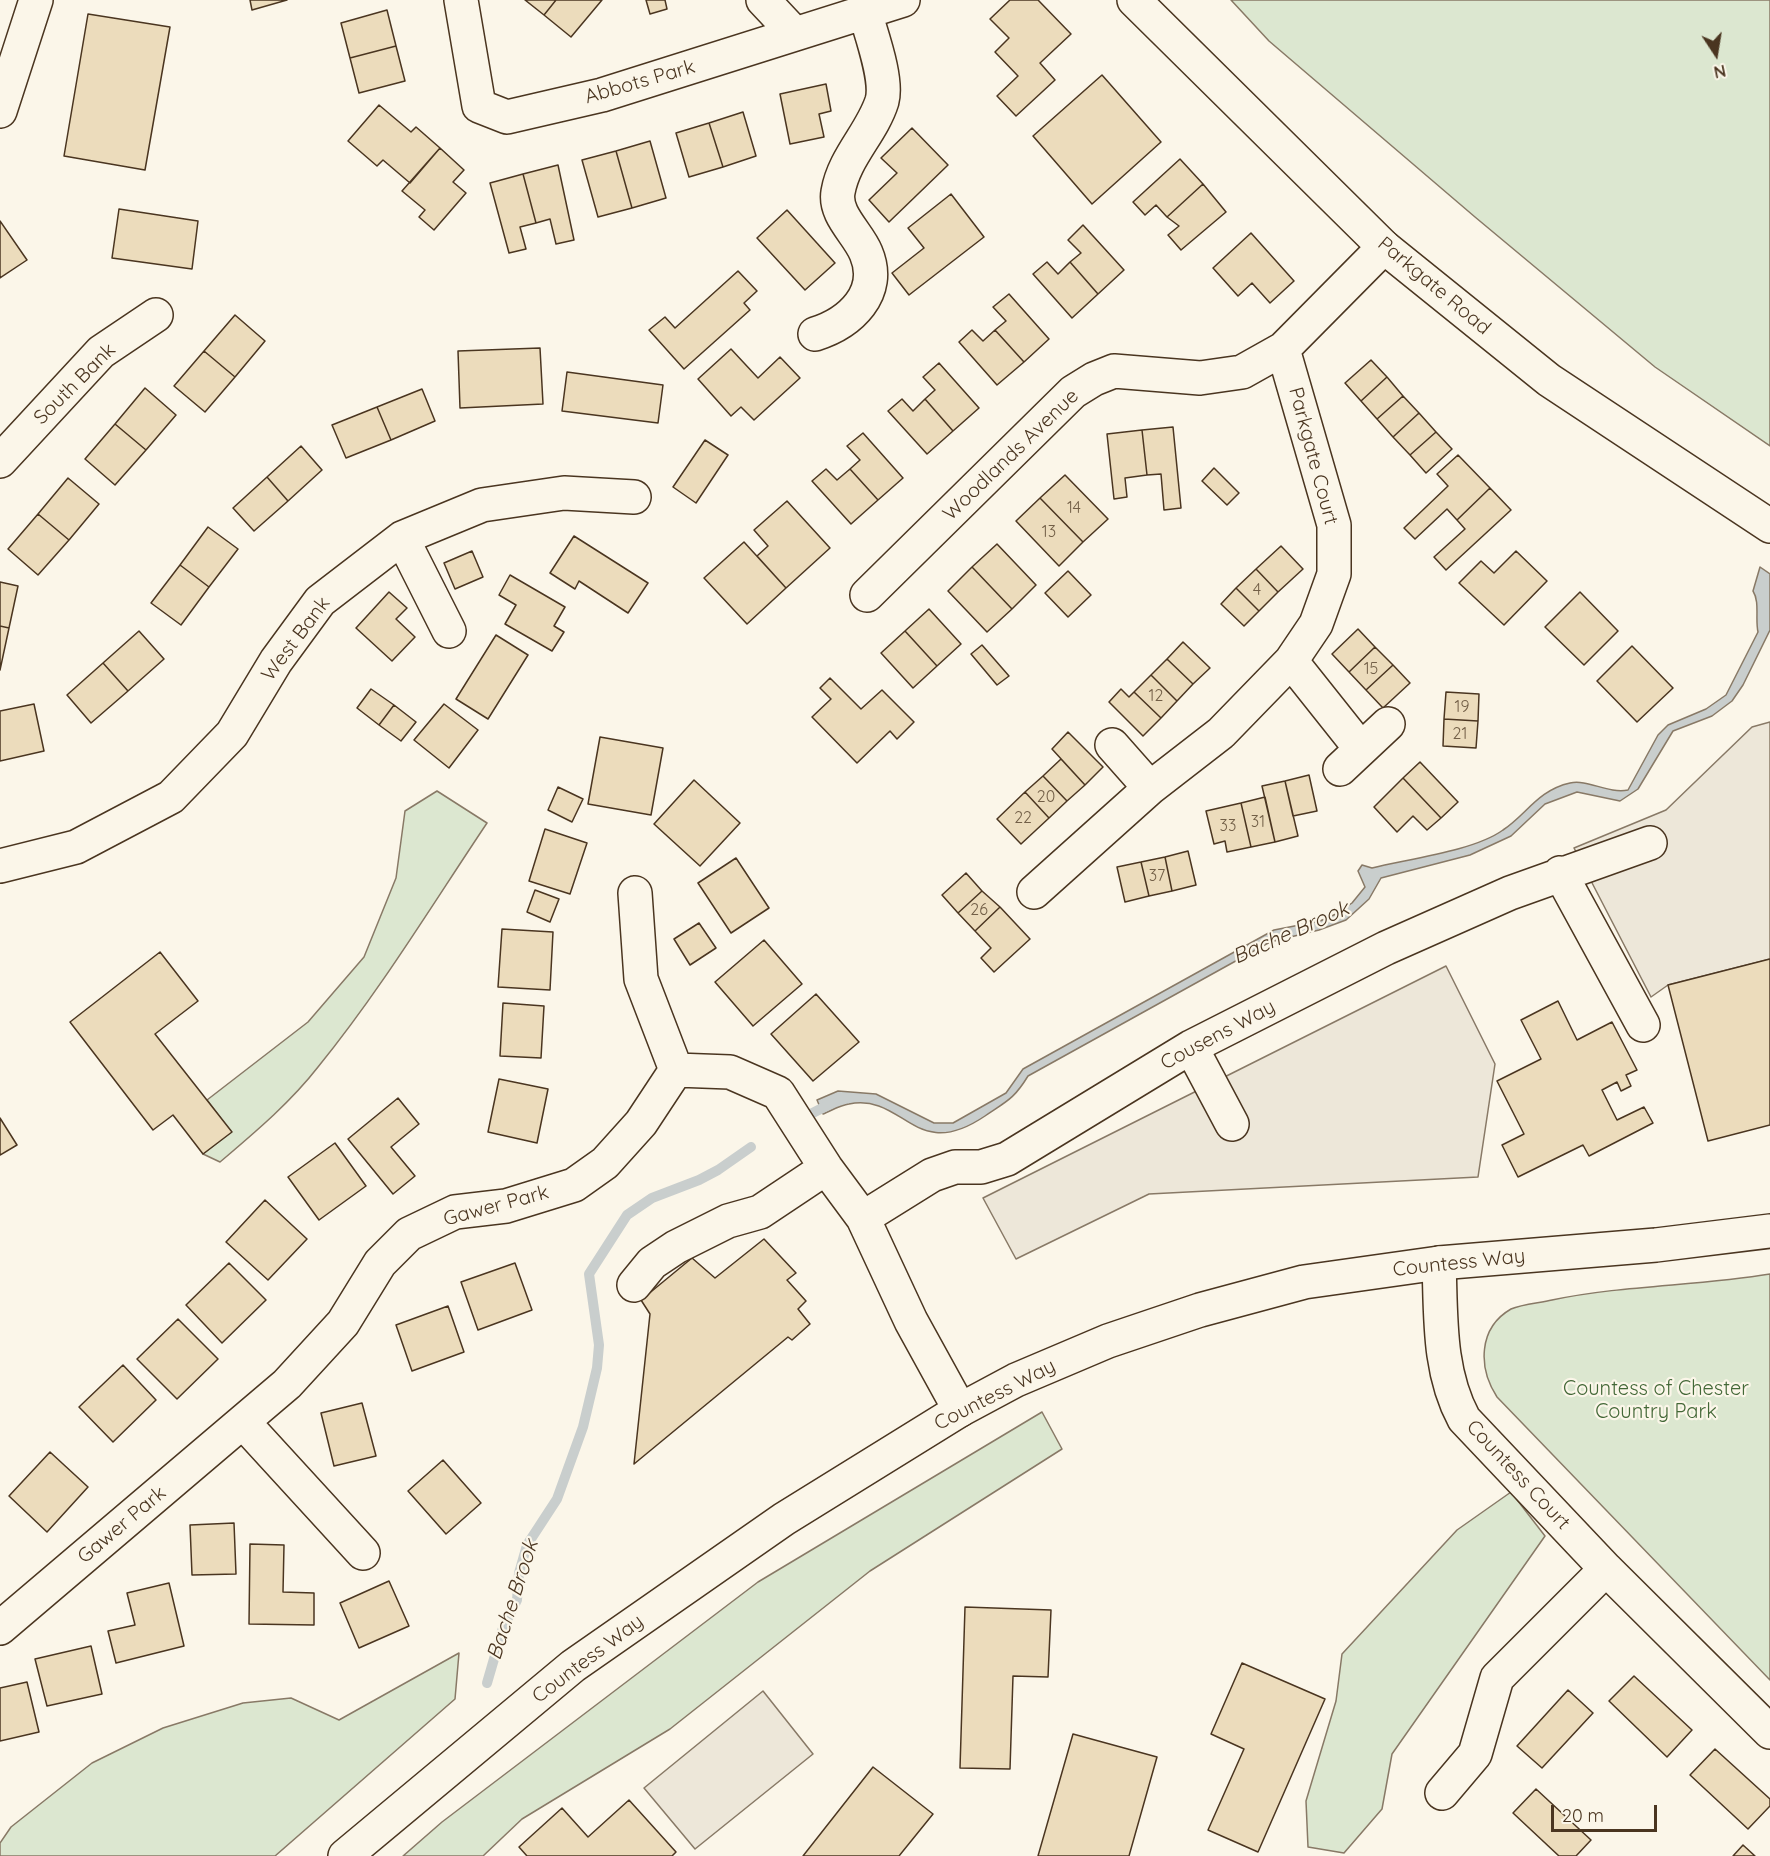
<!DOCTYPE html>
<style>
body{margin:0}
#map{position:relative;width:1770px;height:1856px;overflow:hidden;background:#fbf6e9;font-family:Quicksand,sans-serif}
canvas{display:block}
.north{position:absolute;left:1686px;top:24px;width:60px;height:60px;-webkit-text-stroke:4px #fbf6e9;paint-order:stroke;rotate:168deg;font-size:16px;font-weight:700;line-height:24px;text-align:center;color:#4a3520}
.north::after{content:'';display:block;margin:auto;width:21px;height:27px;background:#4a3520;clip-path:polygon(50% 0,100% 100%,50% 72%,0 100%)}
.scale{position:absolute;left:1551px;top:1805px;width:106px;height:27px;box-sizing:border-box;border:3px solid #4a3520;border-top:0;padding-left:8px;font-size:18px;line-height:21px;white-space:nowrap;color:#4a3520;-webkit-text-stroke:4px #fbf6e9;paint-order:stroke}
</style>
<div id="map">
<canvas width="1770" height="1856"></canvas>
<div class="north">N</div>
<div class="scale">20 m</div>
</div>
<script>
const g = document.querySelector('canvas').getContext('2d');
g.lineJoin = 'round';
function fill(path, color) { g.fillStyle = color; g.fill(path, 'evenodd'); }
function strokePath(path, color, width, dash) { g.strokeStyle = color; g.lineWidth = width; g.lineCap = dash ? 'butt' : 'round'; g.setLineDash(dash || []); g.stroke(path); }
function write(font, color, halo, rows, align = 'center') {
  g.font = font + ' Quicksand,sans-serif'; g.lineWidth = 4.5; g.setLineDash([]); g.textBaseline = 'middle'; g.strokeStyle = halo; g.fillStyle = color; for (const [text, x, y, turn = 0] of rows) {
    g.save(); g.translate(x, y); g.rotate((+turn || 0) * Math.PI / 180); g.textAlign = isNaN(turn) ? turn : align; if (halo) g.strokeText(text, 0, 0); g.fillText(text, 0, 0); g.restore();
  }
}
const green = new Path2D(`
 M1231,0h539v446l-115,-79 -180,-150 -206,-176z
 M437,791l50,32c-55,82 -107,168 -169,244 -28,36 -64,66 -98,95l-17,-8 28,-22 -24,-32 101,-78 56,-65 32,-79 9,-67z
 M1770,1274v406l-273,-283c-19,-29 -19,-69 14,-88 11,-5 28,-6 41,-9 71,-15 146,-14 218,-26z
 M1042,1412l20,37 -192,122 -200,158 -148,90 -39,37h-80l39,-34 316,-240z
 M1511,1492l34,44 -153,218 -10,55 -38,44 -36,-6 -2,-46 30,-100 6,-47 115,-124z
 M459,1653l-4,46 -180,157h-275v-13l11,-16 81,-64 71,-35 80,-25 48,-5 48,22z`);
fill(green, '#dce7d0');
strokePath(green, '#887966', 1.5);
const parking = new Path2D(`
 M1770,722v237l-102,26 -17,12 -77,-149 92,-38 86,-83z
 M1446,966l49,98 -17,113 -329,17 -133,65 -33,-61z
 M763,1691l50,63 -118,95 -51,-61z`);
fill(parking, '#ede7d9');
strokePath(parking, '#887966', 1.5);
const water = new Path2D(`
 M1760,567l10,7v56l-27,55 -11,16 -20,15 -39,15 -35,58 -18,12 -43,-9 -32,12 -34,32 -41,19 -89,23 -12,21 -23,21 -27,10 -49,12 -242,134c-14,23 -21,25 -43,40 -71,48 -80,-23 -136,-12 -9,1 -18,7 -26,10l-6,-14 21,-9 38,3 58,29h19l53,-30 17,-24 251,-139 46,-9 16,-7 16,-11 13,-16 -7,-16 4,-6 10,3c36,-9 102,-17 131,-38 23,-15 35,-40 67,-47 18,-4 38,11 58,7l30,-55 10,-10 38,-16 20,-14 32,-63c-3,-13 2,-30 -5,-41z`);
fill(water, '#c9cecd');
strokePath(water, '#887966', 1.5);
strokePath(new Path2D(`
 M803,1118l29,-15
 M487,1683l16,-55 14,-28 2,-27 8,-28 30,-46 26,-72 14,-59 2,-23 -10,-71 38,-59 25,-17 47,-18 19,-10 33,-23`), '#c9cecd', 10);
const building = new Path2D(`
 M250,0h37l-35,10z
 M525,0h31l-12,15z
 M556,0h46l-31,37 -27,-22z
 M646,0h19l2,9 -17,5z
 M1010,0h28l33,34 -31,29 15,17 -39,36 -19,-20 21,-20 -23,-24 14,-14 -19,-19z
 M387,10l9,36 -46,12 -9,-35z
 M88,14l82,13 -25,143 -81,-14z
 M396,46l9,35 -46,12 -9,-35z
 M1102,75l59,67 -69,62 -59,-68z
 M826,84l5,27 -12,3 5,23 -34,7 -10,-50z
 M379,105l32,27 5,-5 24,21 -30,35 -27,-23 -6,6 -29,-25z
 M743,112l13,44 -33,11 -14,-44z
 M709,123l14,44 -34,10 -13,-44z
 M912,128l36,37 -59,57 -20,-22 28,-27 -16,-15z
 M650,141l16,57 -34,10 -16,-57z
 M440,148l24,22 -11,12 13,11 -32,37 -15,-13 6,-7 -23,-19z
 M616,151l16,57 -34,9 -16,-57z
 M1180,159l23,25 -36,33 -11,-12 -11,10 -12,-13z
 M558,165l16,75 -18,4 -6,-25 -14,4 -13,-49z
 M523,174l13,49 -16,4 6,22 -17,4 -19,-70z
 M1203,184l23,28 -45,38 -13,-15 11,-9 -12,-9z
 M951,194l33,43 -75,58 -17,-22 32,-25 -16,-20z
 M119,209l79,12 -6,48 -80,-11z
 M787,210l48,53 -30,27 -48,-52z
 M0,221l27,39 -27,18z
 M1083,225l41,45 -26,24 -28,-32 11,-9 -13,-13z
 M1251,233l43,48 -24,22 -18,-20 -14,13 -25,-28z
 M1047,262l11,12 12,-12 28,32 -26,24 -39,-44z
 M738,271l19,20 -13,12 6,7 -66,59 -35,-39 16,-13 10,11z
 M1009,294l40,45 -25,23 -29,-32 11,-9 -13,-14z
 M235,315l30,26 -30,36 -31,-26z
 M972,330l11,11 12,-11 29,32 -27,23 -38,-43z
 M540,348l3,56 -83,4 -2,-57z
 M731,349l27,29 22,-21 20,21 -46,42 -13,-13 -10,9 -33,-37z
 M204,351l31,26 -30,35 -31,-26z
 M1371,360l16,17 -26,24 -16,-18z
 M939,363l40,45 -26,23 -28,-32 10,-9 -12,-13z
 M567,372l96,13 -5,38 -96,-12z
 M1387,377l16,19 -26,23 -16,-18z
 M145,388l31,27 -30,35 -31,-26z
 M422,389l13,32 -44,19 -14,-33z
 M1403,396l16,17 -26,24 -16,-18z
 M902,399l11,12 12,-12 28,32 -26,23 -39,-43z
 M377,407l14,33 -45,18 -14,-33z
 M1419,413l17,19 -26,23 -17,-18z
 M115,424l31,26 -31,35 -30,-26z
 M1173,427l8,81 -17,2 -3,-36 -14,1 -5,-45z
 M1142,430l5,45 -22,3 2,19 -13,2 -7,-65z
 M1436,432l16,17 -26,24 -16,-18z
 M863,433l40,45 -25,22 -28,-31 10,-9 -13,-14z
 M705,440l23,15 -32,48 -23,-16z
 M301,446l21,24 -34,31 -21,-24z
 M1458,455l32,33 -33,32 -10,-11 -32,30 -11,-11 44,-42 -11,-12z
 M1214,468l25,25 -12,12 -25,-24z
 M826,469l11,11 13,-11 28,31 -27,24 -39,-43z
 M1065,475l43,44 -25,23 -43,-44z
 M267,477l21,24 -34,30 -21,-23z
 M68,478l31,26 -30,36 -31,-26z
 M1490,488l21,22 -65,60 -12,-13 31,-28 -8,-9z
 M1040,498l43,44 -24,24 -43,-45z
 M787,501l43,47 -44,40 -29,-32 11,-10 -14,-16z
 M38,514l31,26 -31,35 -30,-26z
 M208,527l30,22 -29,38 -29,-22z
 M574,536l74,47 -20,30 -49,-32 -4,8 -25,-16z
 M744,542l42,46 -39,36 -43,-46z
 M997,544l39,41 -24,24 -40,-42z
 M1281,546l22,23 -25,23 -22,-23z
 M472,551l11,26 -28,12 -11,-26z
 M1516,551l31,30 -43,44 -45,-42 22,-22 13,12z
 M180,565l29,22 -28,38 -30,-22z
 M972,567l40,42 -25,23 -39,-41z
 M1256,569l22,23 -19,19 -23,-23z
 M1068,571l23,24 -23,22 -23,-24z
 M510,575l55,32 -11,19 10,6 -12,19 -47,-27 11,-19 -17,-10z
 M0,582l18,4 -9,42 -9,-2z
 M1236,588l23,23 -15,15 -23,-22z
 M389,592l18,16 -11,11 19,18 -23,24 -36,-33z
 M1580,592l38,39 -34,34 -39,-38z
 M929,609l32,35 -24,22 -32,-35z
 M0,626l9,2 -9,42z
 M1358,629l17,18 -26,25 -17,-18z
 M139,631l25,28 -36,32 -25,-28z
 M905,631l32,35 -24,22 -32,-35z
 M496,635l32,20 -40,64 -32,-20z
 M1183,642l27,26 -17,16 -26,-25z
 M982,645l27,31 -12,9 -26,-31z
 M1632,646l41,42 -36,34 -40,-41z
 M1375,647l18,18 -27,25 -17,-18z
 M1167,659l26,25 -16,17 -26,-26z
 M103,663l25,28 -37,32 -24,-28z
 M1393,665l17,18 -27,25 -17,-18z
 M1151,675l26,26 -16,17 -27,-26z
 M830,678l31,31 21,-19 32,32 -17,17 -7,-8 -33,32 -45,-46 19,-18 -11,-11z
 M371,689l23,16 -15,20 -22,-17z
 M1121,689l8,8 5,-5 27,26 -18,18 -34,-34z
 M1446,692l33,2 -1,27 -34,-2z
 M34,704l10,47 -44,10v-50z
 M444,704l34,26 -29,38 -35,-28z
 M394,705l22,17 -15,19 -22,-16z
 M1444,719l34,2 -2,27 -33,-2z
 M1068,732l35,35 -18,18 -33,-36z
 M600,737l63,11 -12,67 -63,-11z
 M1061,759l24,26 -18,16 -24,-25z
 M1420,762l38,40 -17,16 -38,-40z
 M1309,775l8,36 -24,5 -8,-35z
 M1043,776l24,25 -18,17 -24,-26z
 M1403,778l38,40 -14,12 -14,-14 -16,16 -23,-25z
 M694,780l46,43 -40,43 -46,-42z
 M1285,781l13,55 -23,6 -13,-56z
 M558,787l25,12 -11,23 -24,-12z
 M1025,792l24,26 -28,26 -24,-25z
 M1265,797l10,45 -24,5 -10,-44z
 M1241,803l10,44 -24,5 -2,-11 -11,3 -8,-33z
 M545,829l42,14 -17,51 -41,-13z
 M1188,851l8,34 -24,6 -7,-34z
 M1165,857l7,34 -23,5 -8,-34z
 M736,858l33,50 -38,25 -33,-50z
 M1141,862l8,34 -24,6 -8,-35z
 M966,873l16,18 -24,22 -16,-18z
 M535,890l24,9 -9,23 -23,-10z
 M982,891l18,16 -25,24 -17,-18z
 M1000,907l30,32 -36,33 -13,-14 10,-10 -16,-17z
 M699,923l17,25 -26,17 -16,-26z
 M502,929l51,3 -3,58 -52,-3z
 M764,940l38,44 -49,42 -38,-44z
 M160,952l38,49 -43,33 77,98 -29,22 -30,-39 -20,15 -83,-108z
 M1770,959v166l-62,16 -40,-156z
 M816,994l43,48 -46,39 -42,-47z
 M1558,1001l19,39 35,-18 25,48 -11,5 5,11 -10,5 -4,-9 -15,8 15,30 27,-13 9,16 -64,33 -6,-11 -65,32 -16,-32 22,-11 -27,-53 44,-22 -20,-39z
 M503,1003l41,3 -3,52 -41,-2z
 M499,1079l49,10 -11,54 -49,-11z
 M398,1098l21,26 -28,23 24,29 -22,18 -45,-55z
 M0,1118l17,27 -17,10z
 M335,1143l31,43 -47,34 -31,-43z
 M265,1200l42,39 -39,41 -42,-38z
 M764,1239l32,34 -9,7 19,21 -8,8 12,15 -18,16 -4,-3 -154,127 16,-150 -9,-14 51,-42 23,20z
 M229,1263l37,37 -44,43 -36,-38z
 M515,1263l17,47 -54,20 -17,-48z
 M448,1306l16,46 -52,19 -16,-46z
 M178,1319l40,40 -41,40 -40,-40z
 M123,1365l33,35 -43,42 -34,-35z
 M362,1403l14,53 -42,10 -13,-53z
 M50,1452l38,35 -41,45 -38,-36z
 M443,1460l38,43 -35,31 -38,-43z
 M234,1523l2,51 -44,1 -2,-50z
 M250,1544l34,1 -1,47 31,1v32l-65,-1z
 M389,1581l20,45 -50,22 -19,-45z
 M169,1583l15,63 -68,17 -8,-32 27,-6 -8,-32z
 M965,1607l86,3 -3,67 -35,-1 -3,93 -50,-1z
 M91,1646l11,48 -55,12 -12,-47z
 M1242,1663l83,36 -67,153 -50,-22 36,-81 -33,-15z
 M1634,1676l58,54 -25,27 -58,-56z
 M27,1682l12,50 -39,9v-53z
 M1568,1690l25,23 -51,55 -25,-22z
 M1073,1734l84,23 -28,99h-91z
 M1715,1749l55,50v7l-22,23 -58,-54z
 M873,1767l60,47 -34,42h-96z
 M1536,1789l55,51 -15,16h-17l-46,-43z
 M629,1800l47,52 -4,4h-145l-8,-9 43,-39 26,29z
 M1743,1845l12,11h-22z`);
fill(building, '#ecdcbc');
strokePath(building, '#4a3520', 1.5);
const minor = new Path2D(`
 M461,0l18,106 28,11 95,-22 301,-95
 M763,0l32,34
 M0,111l36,-111
 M815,334c35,-11 68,-41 51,-81 -8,-20 -32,-38 -28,-61 6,-35 34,-59 44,-91 6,-22 -11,-67 -17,-89
 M0,461l101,-109 55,-37
 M402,538l47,93
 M867,595l206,-203 21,-13 20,-8 86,7 42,-6 41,-23 101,-102
 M1291,661l70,88
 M1112,745l38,43
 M1340,769l48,-45
 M0,866l76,-19 95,-50 61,-63 44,-73 44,-60 82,-63 80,-33 82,-12 70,4
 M1560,873l83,152
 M1034,892l116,-104 71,-55 70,-72 25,-37 18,-50v-49l-51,-176
 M635,893l6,86 35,91
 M1191,1047l41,77
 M863,1218l69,-43 23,-8h26l26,-8 184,-112 195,-99 124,-55 140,-50
 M1439,1263c2,53 -1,108 25,156l142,150 164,163
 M634,1285l18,-22 24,-16 52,-26 32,-9 66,-44
 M243,1422l120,131
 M0,1628l287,-244 56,-61 37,-60 29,-29 46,-22 51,-6 68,-21 31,-22 36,-40 35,-53 54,2 48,21 48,75 37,50 48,103 49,89
 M1442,1793l33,-39 22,-76 109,-109`);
const major = new Path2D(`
 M1134,0l250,247 165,133 221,146
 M345,1856l228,-190 211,-147 176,-109 56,-30 92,-39 92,-31 104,-28 135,-19 217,-18 114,-14`);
strokePath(minor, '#4a3520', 36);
strokePath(major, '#4a3520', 36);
strokePath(minor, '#fbf6e9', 33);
strokePath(major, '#fbf6e9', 33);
write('16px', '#725f47', null, [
 ["14",1074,508],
 ["13",1049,532],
 ["4",1257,590],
 ["15",1371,669],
 ["12",1156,696],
 ["19",1462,707],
 ["21",1460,734],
 ["20",1046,797],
 ["22",1023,818],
 ["31",1258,822],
 ["33",1228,826],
 ["37",1157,876],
 ["26",979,910]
]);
write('20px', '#4a3520', '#fbf6e9', [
 ["Abbots Park",640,82,-16],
 ["Parkgate Road",1434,286,40],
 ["South Bank",75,384,-45],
 ["Woodlands Avenue",1011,455,-44],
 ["Parkgate Court",1313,456,75],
 ["West Bank",296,639,-53],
 ["Cousens Way",1218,1035,-28],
 ["Gawer Park",496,1206,-15],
 ["Countess Way",1459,1263,-6],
 ["Countess Way",995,1395,-27],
 ["Countess Court",1518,1475,47],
 ["Gawer Park",122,1525,-40],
 ["Countess Way",588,1659,-37]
]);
write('20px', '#436837', '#fbf6e9', [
 ["Countess of Chester",1656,1389],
 ["Country Park",1656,1412]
]);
write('italic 21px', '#4a3520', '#fbf6e9', [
 ["Bache Brook",1291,933,-24],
 ["Bache Brook",513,1600,-72]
]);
</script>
